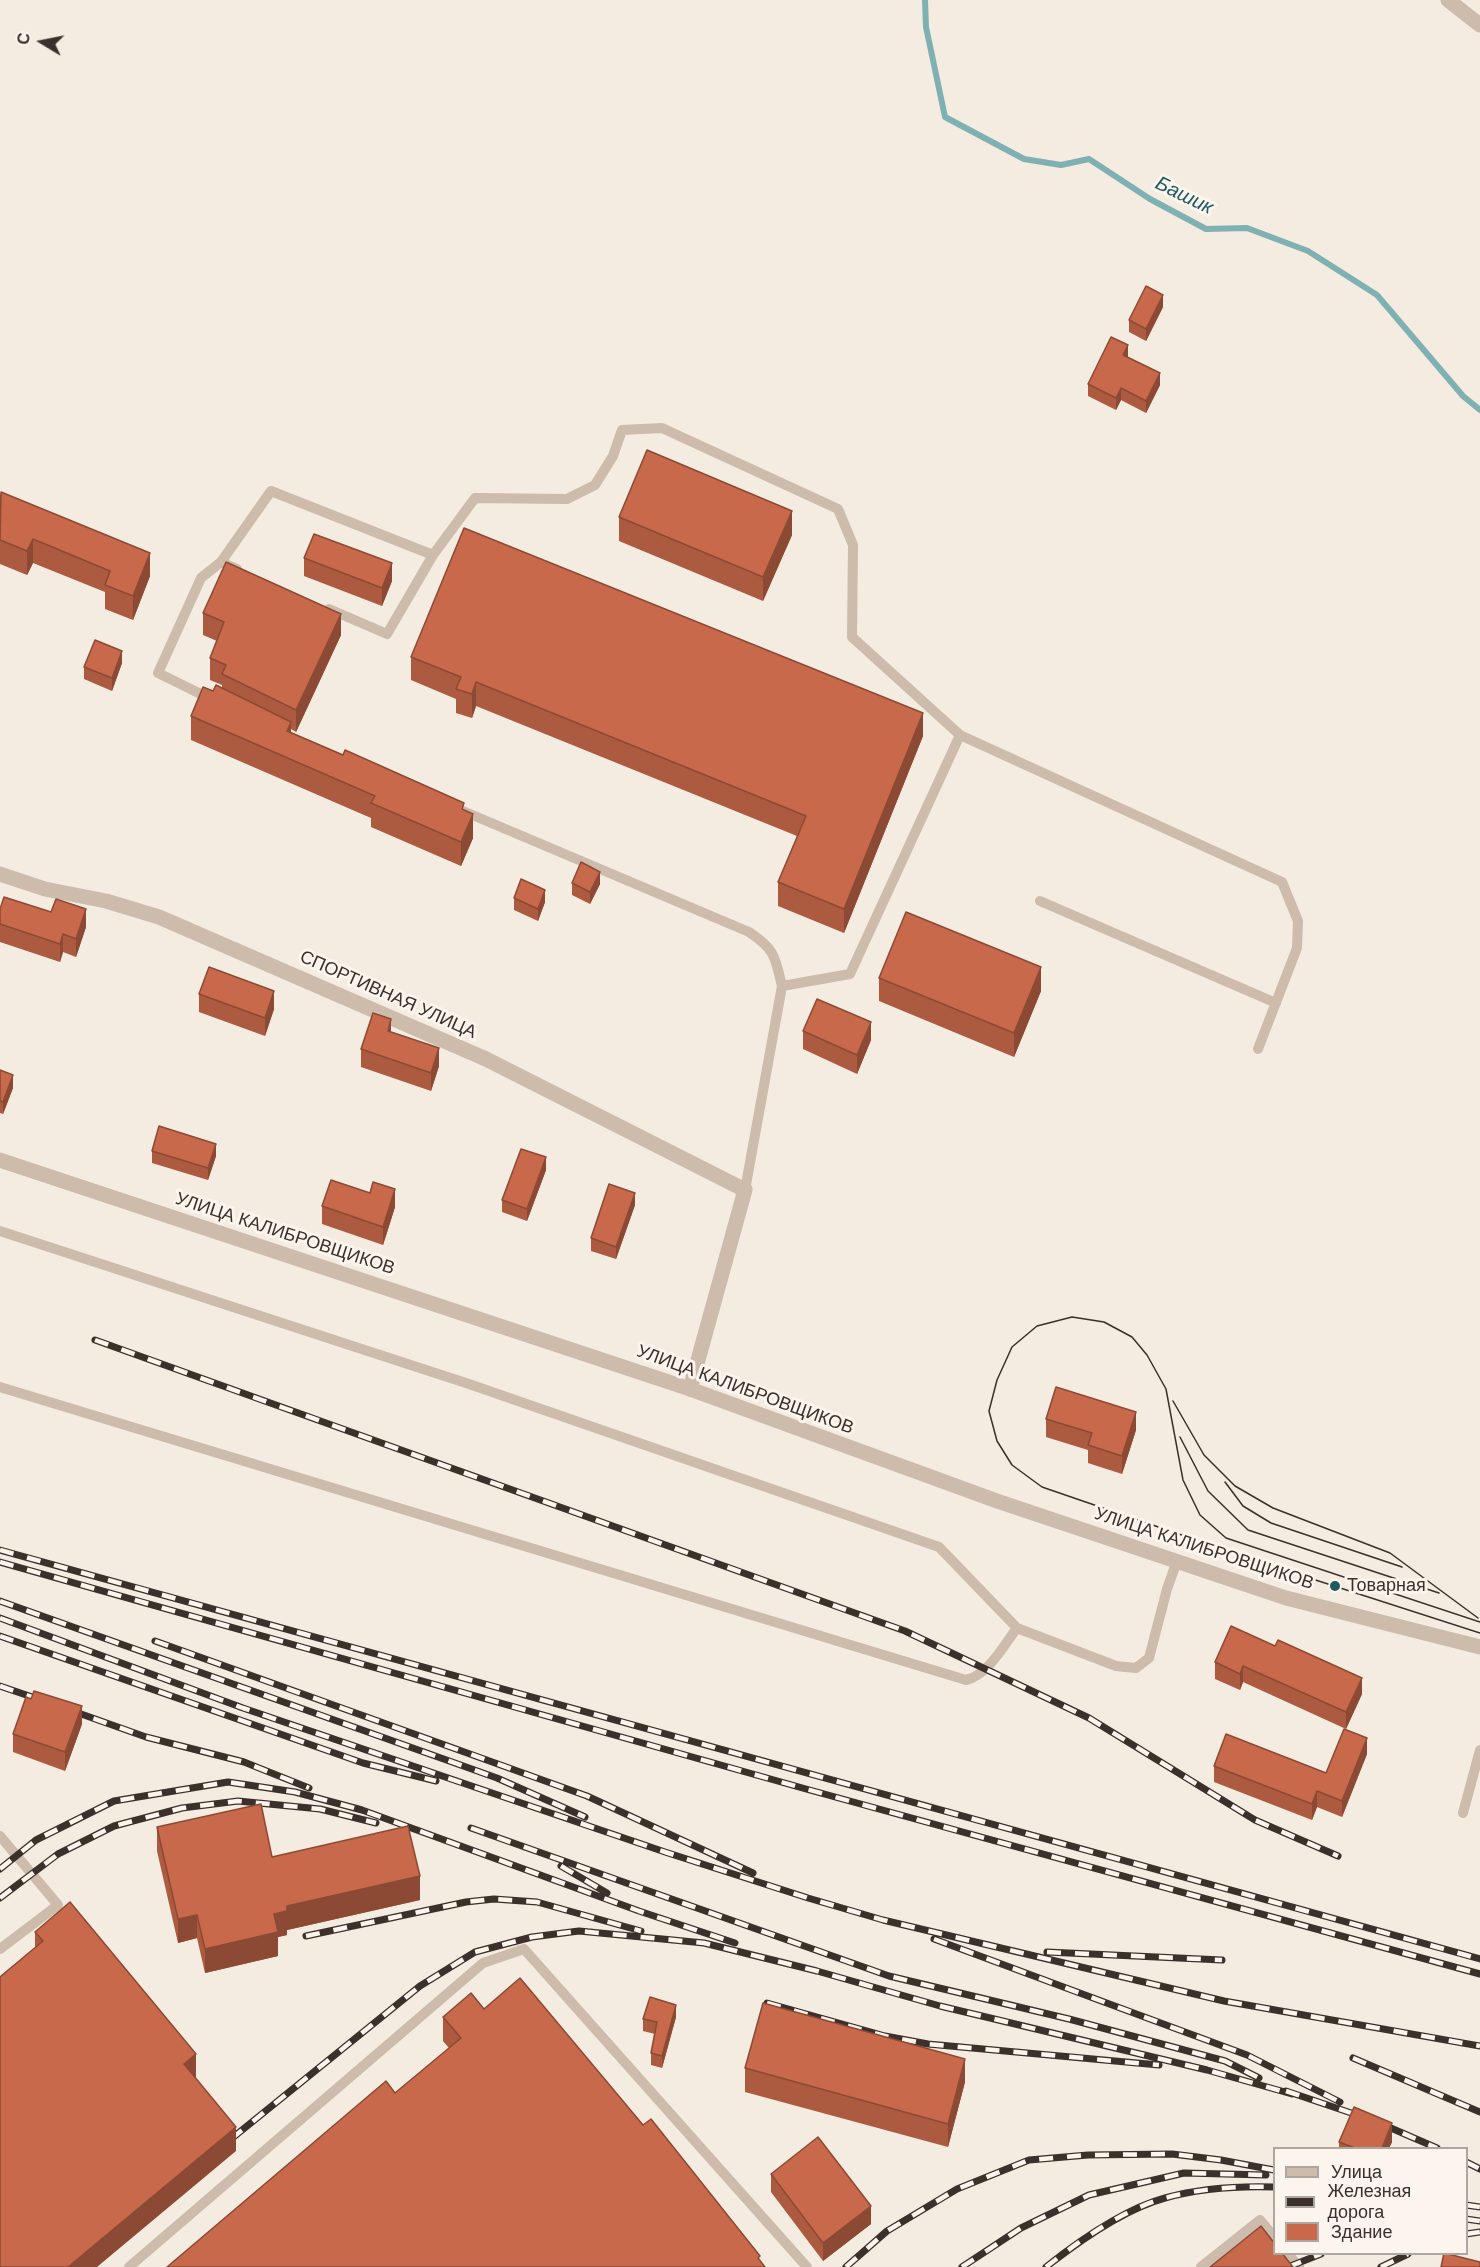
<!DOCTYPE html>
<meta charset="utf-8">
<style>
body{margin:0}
#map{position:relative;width:1480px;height:2267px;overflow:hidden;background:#f4ebe1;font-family:Arial,sans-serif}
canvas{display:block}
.legend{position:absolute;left:1273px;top:2147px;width:195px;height:108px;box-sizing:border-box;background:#fbf5ee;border:2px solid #aea6a0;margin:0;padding:8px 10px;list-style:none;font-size:18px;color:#3b302b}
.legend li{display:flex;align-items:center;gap:12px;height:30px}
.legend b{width:30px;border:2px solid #aea6a0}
.north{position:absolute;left:12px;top:12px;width:60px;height:60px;-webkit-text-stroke:4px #fbf5ee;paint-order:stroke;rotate:280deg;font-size:16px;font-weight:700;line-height:24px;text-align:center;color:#3b302b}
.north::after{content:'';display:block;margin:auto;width:21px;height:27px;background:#3b302b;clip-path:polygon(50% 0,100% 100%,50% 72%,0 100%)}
</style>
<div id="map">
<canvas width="1480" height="2267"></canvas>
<ul class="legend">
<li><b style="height:8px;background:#cdbbac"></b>Улица</li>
<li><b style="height:8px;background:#3b302b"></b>Железная дорога</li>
<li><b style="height:16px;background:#c8694b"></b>Здание</li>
</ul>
<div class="north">С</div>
</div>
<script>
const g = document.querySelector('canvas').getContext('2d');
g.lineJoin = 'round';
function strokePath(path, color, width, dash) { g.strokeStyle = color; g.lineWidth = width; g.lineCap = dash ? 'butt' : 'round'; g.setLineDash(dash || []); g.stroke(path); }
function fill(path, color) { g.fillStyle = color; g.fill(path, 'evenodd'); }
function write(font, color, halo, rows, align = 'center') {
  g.font = font + ' Arial,sans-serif'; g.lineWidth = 6; g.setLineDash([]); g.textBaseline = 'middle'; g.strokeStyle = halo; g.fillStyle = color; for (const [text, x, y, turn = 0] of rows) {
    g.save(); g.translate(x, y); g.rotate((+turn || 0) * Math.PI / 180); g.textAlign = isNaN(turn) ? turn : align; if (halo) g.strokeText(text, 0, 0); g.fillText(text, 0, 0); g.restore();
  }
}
strokePath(new Path2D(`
 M925,0l1,27 19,90 79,42 37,6 28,-6 61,40 56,30 41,-1 61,23 69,44 86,101 17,14`), '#7fb0b2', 6);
strokePath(new Path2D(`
 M221,562l50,-71 162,64
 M329,609l58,25 46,-79 42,-57 92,1 28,-14 18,-29 9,-26 40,-2 176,81 15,36 -1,92 108,98
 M213,700l-55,-27 43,-95 20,-16 16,7
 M463,811l286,121c26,17 26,25 33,54l-37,204
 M1040,901l236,102
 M782,986l68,-12 110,-239 322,147 16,39 -1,27 -39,101
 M0,1231l469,153 470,163 78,81 99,38 20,2 13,-10 18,-69 10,-28
 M0,1387l966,293c22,-5 38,-35 51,-52
 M1463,1813l17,-63
 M0,1836l58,69 -58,44
 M1288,2254l11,13
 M129,2267l354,-304 41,-14 283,318
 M1201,2267l59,-47 14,17`), '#cdbbac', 10);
strokePath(new Path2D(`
 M1448,0l32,25
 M0,874l45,15 61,12 53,16 327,142 259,131 -55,199`), '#cdbbac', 15);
strokePath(new Path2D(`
 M0,1160l690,229 307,112 289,97 194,49`), '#cdbbac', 15);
strokePath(new Path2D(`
 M1173,1401l31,54 31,31 38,22 117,45 88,65
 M1180,1437l28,54 40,39 191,63
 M1225,1482l18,24 28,17 131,44
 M1480,1622l-254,-84 -26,-23 -17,-35 -17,-91 -19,-34 -15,-18 -28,-15 -32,-5 -35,9 -25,21 -15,33 -8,31 8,30 15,24 30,22 227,78 211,68`), '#3b302b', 1.5);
const rail = new Path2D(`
 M95,1340l810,291 184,87 166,102 83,36
 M0,1550l1480,409
 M0,1562l806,227 674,185
 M0,1601l497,177 88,39
 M0,1618l243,90 422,144 143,46 75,22 341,81 256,45
 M0,1636l363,127 73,18
 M155,1641l432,155 166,77
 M0,1686l47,16
 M67,1709l79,28 98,25 65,26
 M471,1828l418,148 180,43 156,42 34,17
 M561,1866l46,27
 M0,1869l36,-29 78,-39 114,-19 67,10 67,18 277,101 96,32
 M0,1898l58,-44 56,-28 68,-18 56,-7 82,8 56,14
 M306,1936l160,-34 28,-3 43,3 104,29
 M934,1939l313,116 93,47
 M1047,1952l175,8
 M767,2003l118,33 43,8 231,21
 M1353,2058l127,54
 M1286,2091l80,27
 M1377,2122l60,26
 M231,2139l189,-153 55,-34 57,-15 47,-6 125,12 113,28 123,35 267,64 85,24
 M1466,2162l14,7
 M1466,2205l14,2
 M1466,2219l14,2
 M1466,2234l14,-2
 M846,2267l41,-36 70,-42 72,-29 59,-5 84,-1 49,6 53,10
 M962,2267l59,-39 68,-33 95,-22 82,2
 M1046,2267c33,-26 78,-58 119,-69 36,-10 73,-12 109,-11
 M1288,2267l33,-13
 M1381,2267l27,-13`);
strokePath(rail, '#3b302b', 7);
strokePath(rail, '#fbf5ee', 4.5, [14]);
fill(new Path2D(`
 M1163,307l-17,34 -17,-9v-12z
 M1128,358l32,27 -14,28 -25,-13 -5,10 -28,-14v-12z
 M0,494l150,82 -17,44 -28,-11v-17l-72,-29 -6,12 -27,-11z
 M619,517l173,18 -29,66 -144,-60z
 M304,558l88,23 -10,25 -78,-30z
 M203,613l138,22 -45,97 -5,-3v3l173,78 9,28 -12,28 -90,-39v-9l-180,-78v-24l22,-25 9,-2v-4l-12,-5v-22l7,-17 -14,-6z
 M411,657l512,79 -79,197 -66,-27v-24l19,-46 -321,-130 -4,12 -16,-5v-14l-45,-19z
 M122,663l-10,28 -28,-12v-12z
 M572,883l28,1 -10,20 -18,-9z
 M514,898l31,4 -7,19 -24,-11z
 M0,909l86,18 -10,30 -13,-5 -3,10 -60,-20z
 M879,978l162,13 -27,66 -135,-56z
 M199,994l75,15 -9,27 -66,-24z
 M803,1031l68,9 -14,34 -54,-25z
 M391,1032l48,34 -8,25 -70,-24v-18z
 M0,1070l13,18 -10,26 -3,-1z
 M152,1151l64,5 -8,24 -56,-17z
 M546,1170l-19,51 -25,-9v-12z
 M635,1205l-19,54 -25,-8v-13z
 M322,1206l73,1 -12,38 -61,-21z
 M1046,1419l90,11 -14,44 -34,-11v-13l-42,-13z
 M1231,1626l131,68 -16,35 -103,-47 -3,8 -25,-11v-17z
 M82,1724l-17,47 -52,-19v-18z
 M1367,1754l-25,63 -25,-10 -5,13 -98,-38v-16l112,7z
 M157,1827l115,30 148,43 -133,30v5l-9,2v19l-73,17 -8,-35 -19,5 -21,-92z
 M35,1932l161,146 40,73 -201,-203z
 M484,2009l159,116 117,136 -365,-168 54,-45 -6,-7v-24z
 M676,2017l-14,51 -11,-3v-12l4,-19 -12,-3v-12z
 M745,2068l220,14 -17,65 -203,-55z
 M1339,2142h53l-3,6h-50z
 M771,2174l100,50 -48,37 -52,-69z`), '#ac5a40');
fill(new Path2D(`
 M1163,295v12l-17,34v-12z
 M1128,345v13l-5,-3z
 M1160,373v12l-14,28v-12z
 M1121,388v12l-5,10v-12z
 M792,511v24l-29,66v-24z
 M33,539v24l-6,12v-24z
 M150,553v23l-17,44v-24z
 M392,563v18l-10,25v-18z
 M341,614v21l-45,97v-22z
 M122,651v12l-10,28v-13z
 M476,682v24l-4,12v-24z
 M923,713v23l-79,197v-24z
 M291,722v24l-4,-15z
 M473,814v24l-12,28v-24z
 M600,872v12l-10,20v-12z
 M545,890v12l-7,19v-12z
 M86,909v18l-10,30v-18z
 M63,934v18l-3,10v-18z
 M1041,967v24l-27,66v-24z
 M274,991v18l-9,27v-18z
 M391,1019v18l-3,-6z
 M871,1022v18l-14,34v-19z
 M439,1048v18l-8,25v-18z
 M13,1075v13l-10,26v-12z
 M216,1144v12l-8,24v-12z
 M546,1157v13l-19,51v-12z
 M395,1189v18l-12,38v-18z
 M635,1193v12l-19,54v-12z
 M1136,1412v18l-14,44v-18z
 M1243,1666v16l-3,8v-16z
 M1362,1678v16l-16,35v-17z
 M82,1706v18l-17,47v-19z
 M1367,1738v16l-25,63v-16z
 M1317,1791v16l-5,13v-16z
 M420,1876v24l-133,30v5l-9,2v19l-73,17v-24l69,-35 13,-8z
 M197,1915v23l-19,5v-24z
 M676,2005v12l-14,51v-12z
 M196,2054v24l-12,10v-24z
 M965,2059v23l-17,65v-23z
 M1392,2123v19l-3,6h-7z
 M236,2127v24l-139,116h-29z
 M871,2206v18l-48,37v-18z`), '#8c4a34');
const building = new Path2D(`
 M1146,286l17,9 -17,34 -17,-9z
 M1111,337l17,8 -5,10 37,18 -14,28 -25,-13 -5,10 -28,-14z
 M647,450l145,61 -29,66 -144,-60z
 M1,492l149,61 -17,43 -28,-11 5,-14 -77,-32 -6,12 -27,-11z
 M464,528l459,185 -79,196 -66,-27 28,-66 -330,-134 -4,12 -16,-5 5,-12 -50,-20z
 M314,534l78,29 -10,25 -78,-30z
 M226,562l115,52 -45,96 -74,-36 4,-9 -16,-7 14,-36 -21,-9z
 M95,640l27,11 -10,27 -28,-11z
 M216,685l75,37 -4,9 56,24 2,-5 119,53 -2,6 11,5 -12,28 -90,-39 4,-7 -184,-80 12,-29 10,4z
 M581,862l19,10 -10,20 -18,-9z
 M521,879l24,11 -7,19 -24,-11z
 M4,897l47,15 5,-13 30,10 -10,30 -13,-5 -3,10 -60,-20v-15z
 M906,912l135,55 -27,66 -135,-55z
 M209,967l65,24 -9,27 -66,-24z
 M817,999l54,23 -14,33 -54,-24z
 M373,1013l18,6 -3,12 51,17 -8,25 -70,-24z
 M0,1070l13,5 -10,27 -3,-1z
 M159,1126l57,18 -8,24 -56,-17z
 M521,1149l25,8 -19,52 -25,-9z
 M331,1180l39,13 3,-11 22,7 -12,38 -61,-21z
 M609,1184l26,9 -19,54 -25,-9z
 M1056,1387l80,25 -14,44 -34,-11 4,-12 -46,-14z
 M1231,1626l44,20 3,-6 84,38 -16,34 -103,-46 -3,8 -25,-12z
 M34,1691l48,15 -17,46 -52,-18 13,-37 5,2z
 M1344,1729l23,9 -25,63 -25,-10 -5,13 -98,-38 12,-32 100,39z
 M261,1804l11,53 136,-31 12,50 -133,30v5l-13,3 4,18 -73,17 -8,-34 -19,4 -21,-92z
 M70,1902l126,152 -12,10 52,63 -168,140h-68v-290l43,-36 -8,-9z
 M520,1978l123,147 8,-6 109,137 -2,2 7,9h-598l219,-186 9,12 66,-55 -18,-21 28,-24 13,16z
 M650,1997l26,8 -14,51 -11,-3 6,-31 -14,-3z
 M763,2003l202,56 -17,65 -203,-56z
 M1354,2107l38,16 -10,25h-27l-16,-6z
 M818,2137l53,69 -48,37 -52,-69z
 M1261,2226l14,18v9h7l11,14h-83z
 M1444,2253l36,9v5h-39z`);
fill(building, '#c8694b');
strokePath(building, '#8c4a34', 1.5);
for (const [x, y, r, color] of [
 [1335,1586,6,"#1f5a5e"]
]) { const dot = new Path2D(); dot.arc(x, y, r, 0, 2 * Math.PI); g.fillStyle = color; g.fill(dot); strokePath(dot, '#fbf5ee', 2); }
write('18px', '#3b302b', '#fbf5ee', [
 ["СПОРТИВНАЯ УЛИЦА",388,995,24],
 ["УЛИЦА КАЛИБРОВЩИКОВ",285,1234,18],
 ["УЛИЦА КАЛИБРОВЩИКОВ",745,1390,20],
 ["УЛИЦА КАЛИБРОВЩИКОВ",1204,1549,18]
]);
write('18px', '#3b302b', '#fbf5ee', [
 ["Товарная",1347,1586]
], 'left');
write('italic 20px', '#1f5a5e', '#fbf5ee', [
 ["Башик",1184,196,26]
]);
</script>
